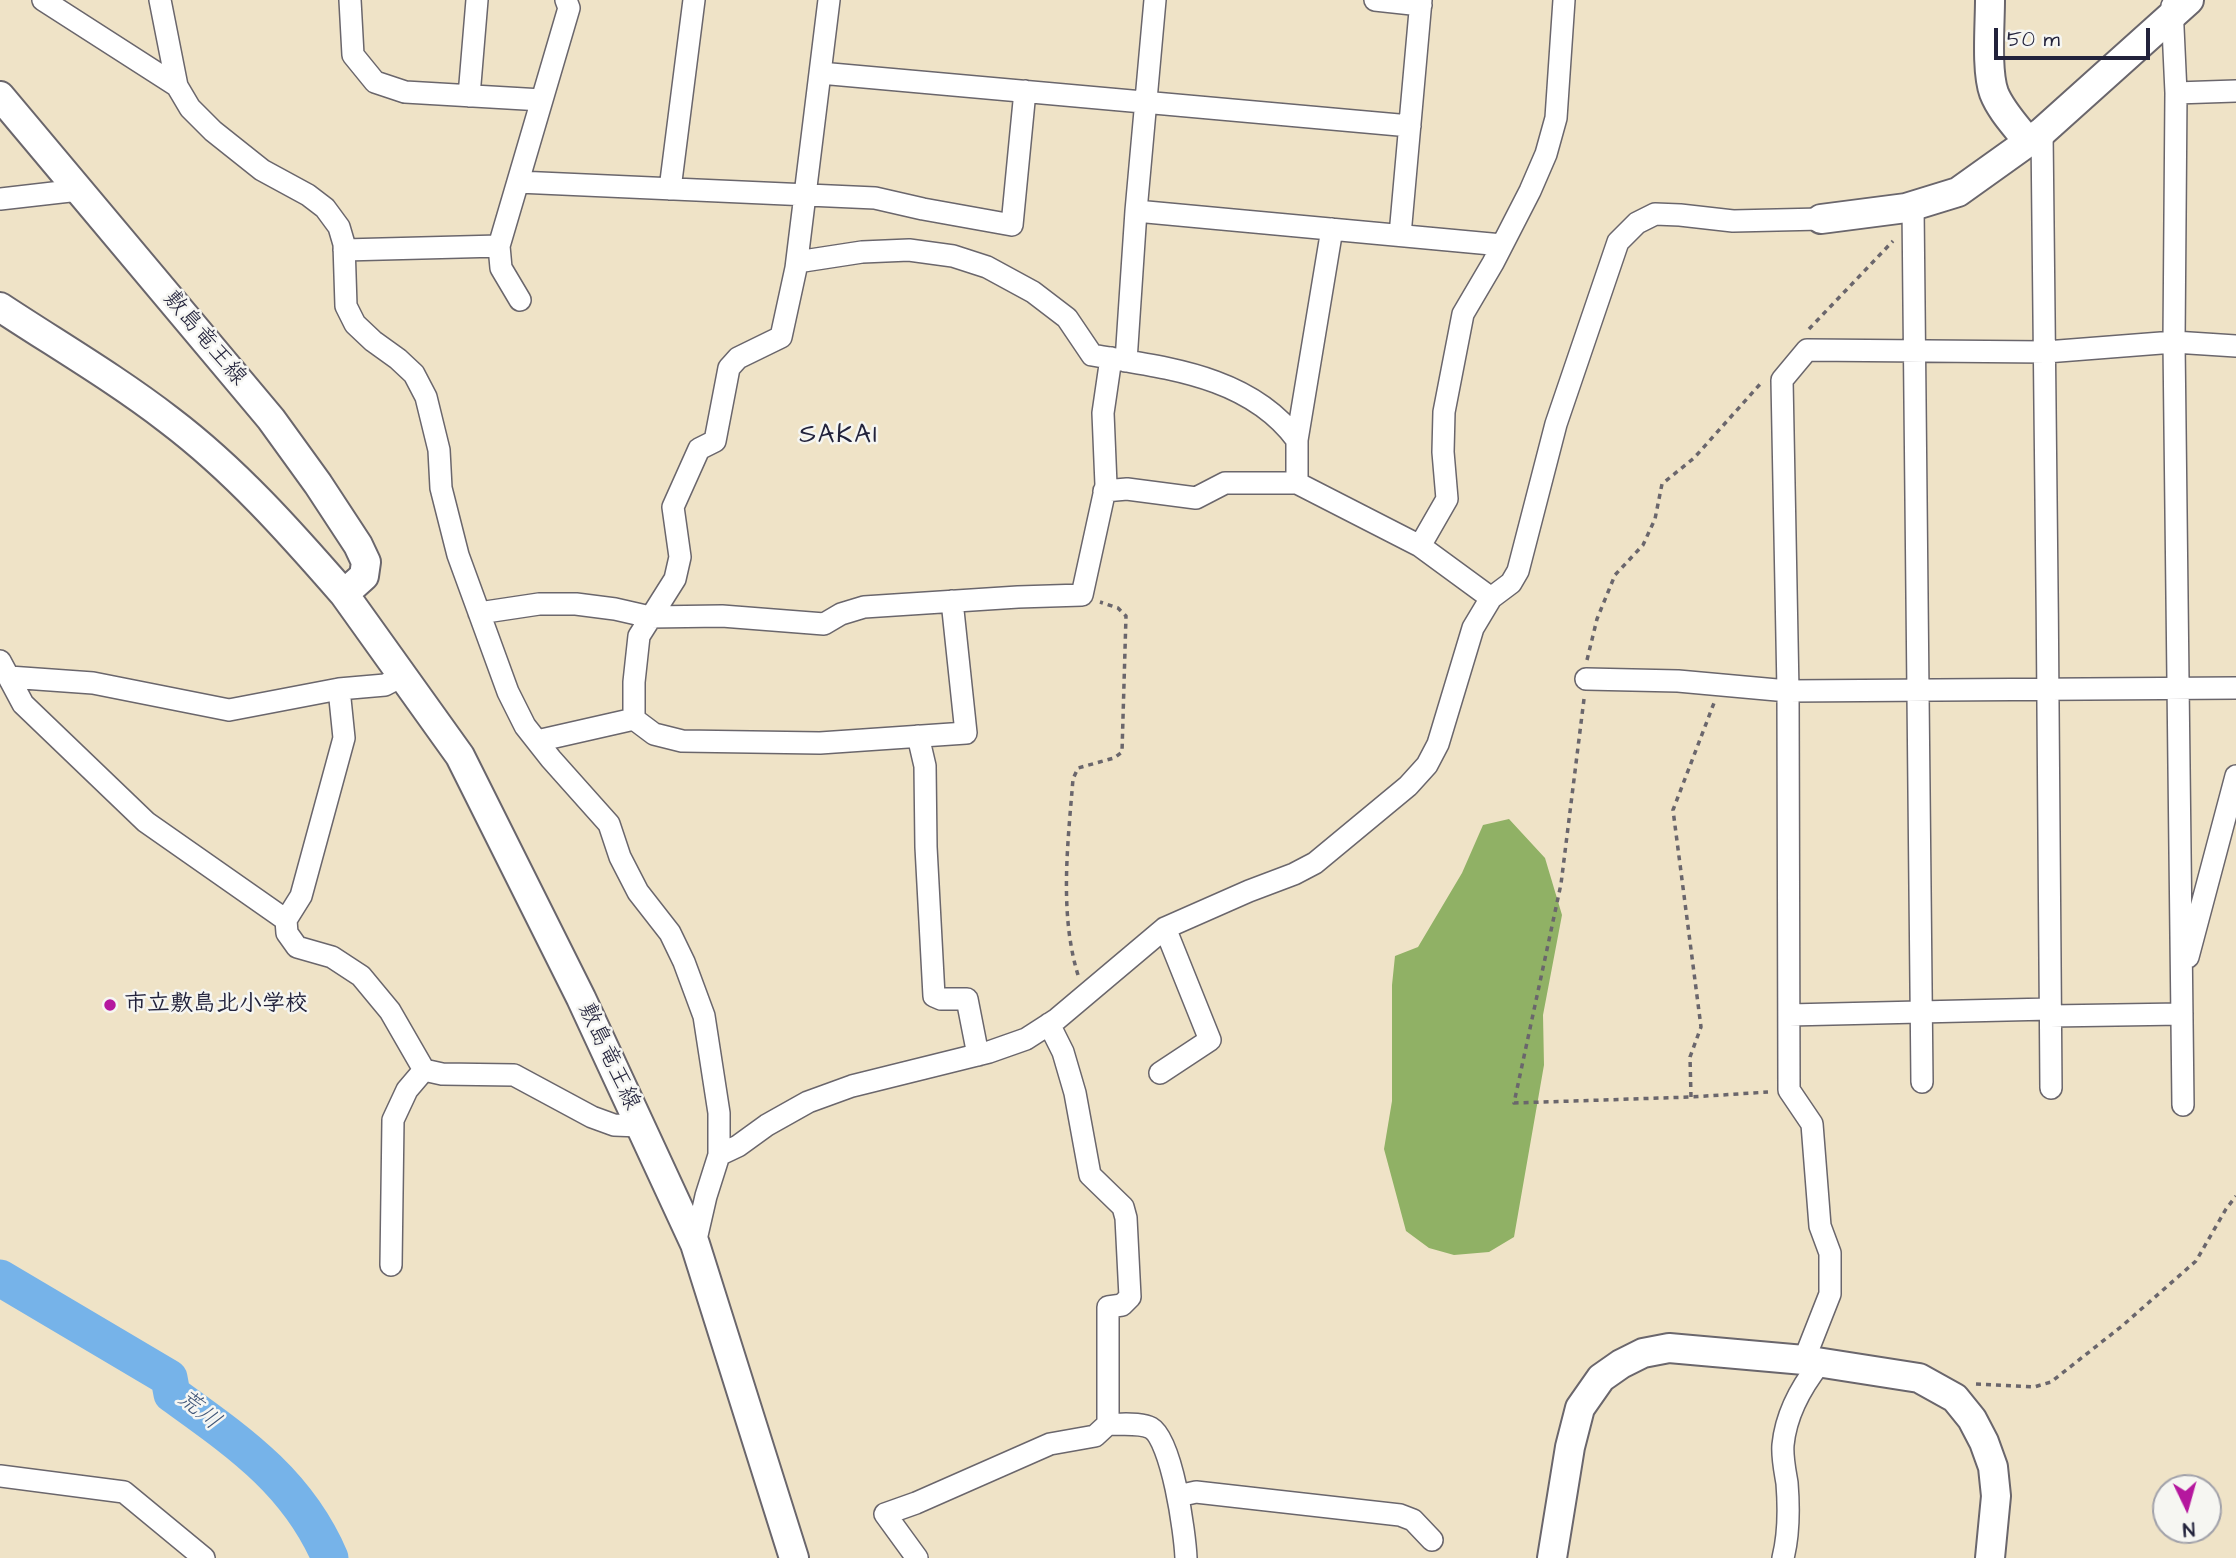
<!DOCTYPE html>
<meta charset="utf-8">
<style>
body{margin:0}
#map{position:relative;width:2236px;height:1558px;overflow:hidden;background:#efe3c7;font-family:"Architects Daughter",sans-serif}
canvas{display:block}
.north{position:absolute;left:2152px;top:1474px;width:70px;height:70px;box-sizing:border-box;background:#f6f6f2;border:2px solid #a1a1a9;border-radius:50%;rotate:175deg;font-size:19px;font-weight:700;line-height:28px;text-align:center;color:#22223b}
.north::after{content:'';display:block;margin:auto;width:24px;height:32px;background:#b5179e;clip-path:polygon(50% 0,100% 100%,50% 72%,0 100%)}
.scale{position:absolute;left:1994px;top:28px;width:156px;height:32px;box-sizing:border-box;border:4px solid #22223b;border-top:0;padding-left:9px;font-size:21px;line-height:24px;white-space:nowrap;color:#22223b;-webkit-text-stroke:5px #f6f6f2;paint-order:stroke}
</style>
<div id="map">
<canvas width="2236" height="1558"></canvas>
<div class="north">N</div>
<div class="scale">50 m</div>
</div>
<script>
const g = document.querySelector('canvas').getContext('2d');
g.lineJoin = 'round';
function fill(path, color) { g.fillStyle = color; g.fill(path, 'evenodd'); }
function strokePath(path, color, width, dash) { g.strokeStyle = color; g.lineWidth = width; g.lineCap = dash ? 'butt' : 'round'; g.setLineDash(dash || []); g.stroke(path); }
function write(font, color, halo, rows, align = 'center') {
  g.font = font + ' "Architects Daughter","Klee One",sans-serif'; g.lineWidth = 5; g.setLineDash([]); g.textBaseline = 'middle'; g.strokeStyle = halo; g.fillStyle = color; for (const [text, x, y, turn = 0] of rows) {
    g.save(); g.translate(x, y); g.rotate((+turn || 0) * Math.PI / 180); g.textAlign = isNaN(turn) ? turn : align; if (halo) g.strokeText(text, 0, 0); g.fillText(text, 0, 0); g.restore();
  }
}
fill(new Path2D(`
 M1509,819l36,39 17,57 -19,100 1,50 -30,172 -25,15 -35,3 -25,-7 -23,-17 -22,-82 8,-48v-116l3,-29 23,-9 44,-74 21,-48z`), '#90b165');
strokePath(new Path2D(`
 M0,1278l169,100 3,16c65,47 125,87 158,164`), '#76b3e9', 37);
const street = new Path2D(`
 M43,0l134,86
 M160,0l17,86 13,22 23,23 49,39 46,25 17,13 14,19 5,17 2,62 9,18 18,17 25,18 16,15 12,23 13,53 2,38 17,67 50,137 17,34 26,33 58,65 11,33 18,35 32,41 14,29 20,54 15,97v42l-13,41 -11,48
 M350,0l3,55 22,27 30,10 137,8
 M1375,0l46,5
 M2172,6l4,87 -2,249 9,763
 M820,73l590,53
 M2176,93l60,-2
 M469,96l8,-96
 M2042,132c6,319 5,637 9,956
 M518,182l357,16 48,11 89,16 13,-134
 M670,189l24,-189
 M0,199l79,-9
 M1913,206l9,876
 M1136,211l366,34
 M1400,235l21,-235
 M499,246l2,22 19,32
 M344,250l155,-4 70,-238 -3,-8
 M797,262l65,-10 47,-2 44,6 34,11 46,25 34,26 25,37c73,13 157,20 205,85v43l123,63 71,52
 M1126,361l10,-150 19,-211
 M1297,440l35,-211
 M1104,491l23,-2 69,9 29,-15h72
 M1420,546l27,-47 -4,-47 1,-40 19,-98 30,-51 37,-72 16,-37 10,-36 8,-118
 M479,613l60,-9h37l39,5 35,8 72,-1 102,8 17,-10 23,-7 154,-10 64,-2 24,-110 -3,-72 8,-55
 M0,661l23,43 123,118 140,98
 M9,677l84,6 136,27 110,-21 46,-4 19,-10
 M1586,679l92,2 110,10 448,-3
 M339,689l5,49 -43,158 -15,24 1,13 10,14 35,10 29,19 29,35 34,59 18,4 72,1 78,42 22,8 26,1
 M634,719v-37l5,-46 36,-57 5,-22 -7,-50 26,-58 16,-8 14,-73 9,-10 43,-21 15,-69 33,-268
 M918,736l7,30 1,81 8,149 7,3h26l11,56
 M537,741l97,-22 20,15 28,7 138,2 146,-10 -14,-132
 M2188,957l48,-181
 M1789,1015l261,-6
 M2050,1016l132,-2
 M1049,1024l14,28 12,41 15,82 33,32 3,11 4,79 -8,8 -14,2v117c12,1 32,-2 43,4 21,12 34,105 35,130
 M1160,1073l50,-33 -45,-112
 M719,1155l19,-9 29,-21 41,-23 44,-16 137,-34 37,-13 31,-20 108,-91 84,-37 45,-17 21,-11 93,-77 19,-21 11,-21 35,-116 18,-30 20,-15 7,-12 38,-147 62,-182 19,-19 18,-9 25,1 53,6 88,-2
 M391,1265l2,-145 14,-30 17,-20
 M1804,1360l26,-66v-41l-10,-27 -8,-102 -23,-34 -1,-399 -6,-311 25,-30 239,2 128,-10 62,4
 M0,1476l124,16 80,66
 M1178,1496l18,-4 204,23 13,5 19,20
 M917,1558l-32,-44 31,-11 134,-59 45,-8 13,-12
 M1783,1558c6,-24 6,-50 4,-75 -2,-12 -5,-26 -4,-38 3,-31 18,-58 37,-82`);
const secondary = new Path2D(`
 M1990,0c0,25 -4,71 4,93 7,18 23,34 35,50
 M0,96l271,323 47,65 40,61 8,17 -2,14 -20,18 116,162 121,242 114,246 99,314
 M1821,219l85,-11 52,-16 84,-60 147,-132
 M0,307c56,37 116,72 169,113 66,50 121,112 175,174
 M1552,1558l18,-111 10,-39 21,-30 20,-14 22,-11 26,-5 135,12 115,18 36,20 17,21 12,23 9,25 3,29 -6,62`);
strokePath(street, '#6a666c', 24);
strokePath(secondary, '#6a666c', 32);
strokePath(new Path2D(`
 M1809,329l84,-88
 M1587,660l10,-41 18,-44 28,-30 12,-26 7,-35 32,-26 68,-76
 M1584,699l-23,185 -47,219 177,-6 77,-5
 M1078,975c-19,-62 -10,-133 -5,-196l5,-11 36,-10 8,-6 4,-136 -8,-8 -18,-6
 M1691,1097l-1,-40 11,-30 -28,-217 41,-107
 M1976,1384l58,3 17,-5 71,-56 74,-65 30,-52 10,-13`), '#6a666c', 3.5, [5, 5]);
strokePath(street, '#fff', 21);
strokePath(secondary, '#fff', 28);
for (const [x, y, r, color] of [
 [110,1005,7,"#b5179e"]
]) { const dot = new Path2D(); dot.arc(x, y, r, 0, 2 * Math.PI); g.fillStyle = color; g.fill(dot); strokePath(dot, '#f6f6f2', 2.5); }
write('23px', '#22223b', '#f6f6f2', [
 ["敷島竜王線",204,339,50],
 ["敷島竜王線",608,1057,65]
]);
write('bold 23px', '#22223b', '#f6f6f2', [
 ["市立敷島北小学校",124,1005]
], 'left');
write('italic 24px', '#3f5578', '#f6f6f2', [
 ["荒川",198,1411,39]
]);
g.letterSpacing = '2px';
write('26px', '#22223b', '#f6f6f2', [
 ["SAKAI",839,437]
]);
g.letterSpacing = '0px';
</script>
